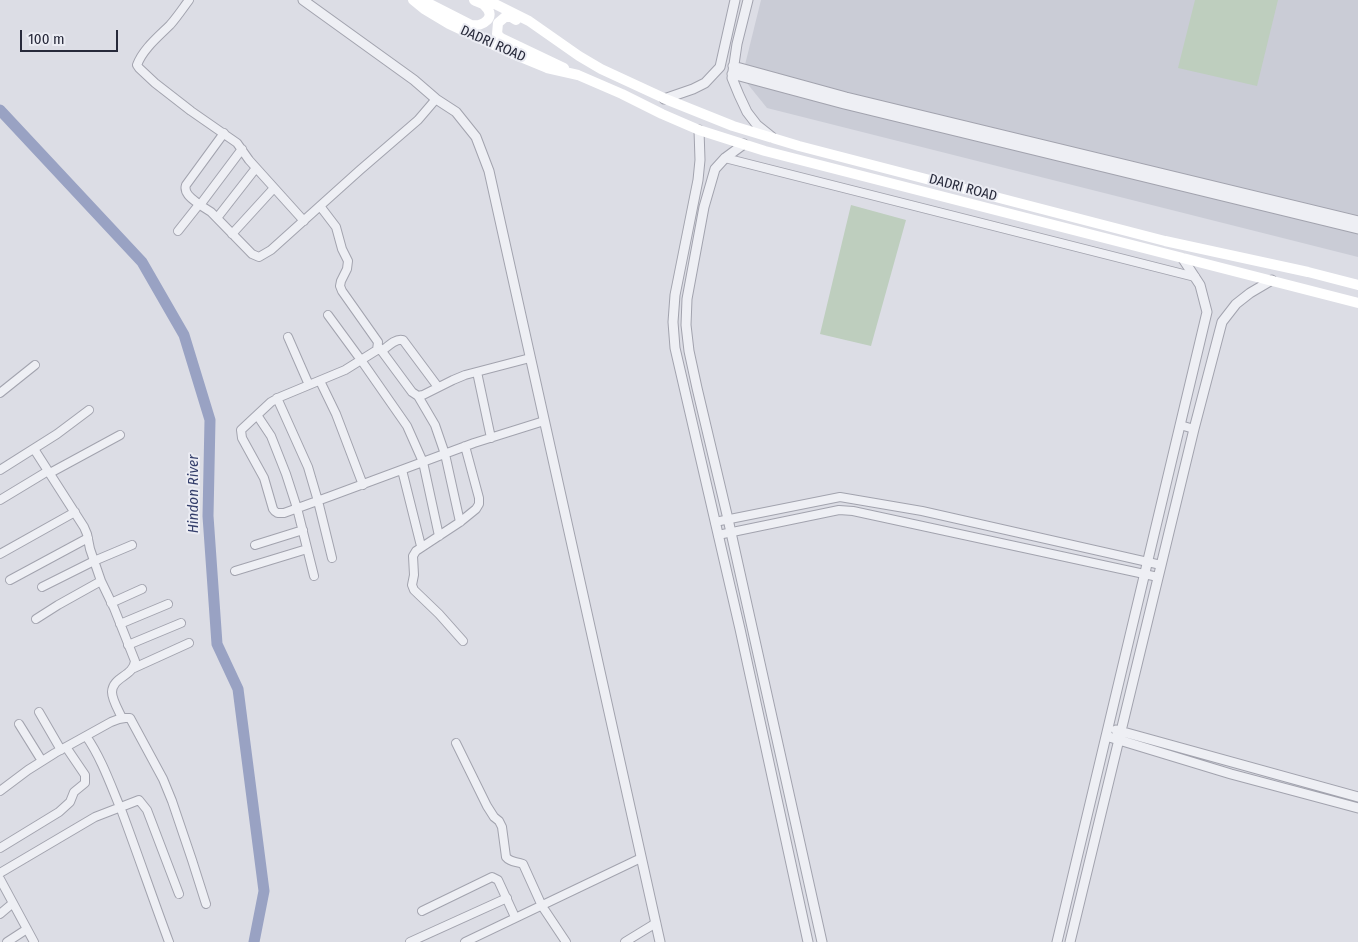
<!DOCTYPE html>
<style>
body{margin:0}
#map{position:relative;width:1358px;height:942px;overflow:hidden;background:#dcdde5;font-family:"Fira Sans Condensed",sans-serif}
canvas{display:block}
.scale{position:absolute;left:20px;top:30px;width:98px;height:22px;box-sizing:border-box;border:2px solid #27293a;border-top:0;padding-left:6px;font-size:15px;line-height:18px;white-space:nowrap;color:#27293a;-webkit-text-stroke:4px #ebecf3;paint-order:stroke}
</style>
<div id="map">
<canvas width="1358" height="942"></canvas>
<div class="scale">100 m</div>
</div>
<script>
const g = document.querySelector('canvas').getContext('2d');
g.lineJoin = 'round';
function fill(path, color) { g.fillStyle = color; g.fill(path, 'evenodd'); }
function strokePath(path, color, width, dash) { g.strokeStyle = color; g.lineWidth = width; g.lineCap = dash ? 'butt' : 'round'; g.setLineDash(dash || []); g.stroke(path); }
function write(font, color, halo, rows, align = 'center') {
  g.font = font + ' "Fira Sans Condensed",sans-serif'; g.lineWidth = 4; g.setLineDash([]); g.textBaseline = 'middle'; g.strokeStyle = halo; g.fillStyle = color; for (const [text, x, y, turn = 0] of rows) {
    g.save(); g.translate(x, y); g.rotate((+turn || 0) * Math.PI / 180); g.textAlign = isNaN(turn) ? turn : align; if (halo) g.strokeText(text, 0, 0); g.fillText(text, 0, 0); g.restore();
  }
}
fill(new Path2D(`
 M761,0h597v257l-591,-149 -25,-31z`), '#caccd6');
fill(new Path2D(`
 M1195,0h83l-21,86 -79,-18z
 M851,205l55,15 -35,126 -51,-12z`), '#becebe');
strokePath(new Path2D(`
 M0,110l142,152 42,73 26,85 -2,96 9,128 21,45 26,202 -10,51`), '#99a2c3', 11);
const minor = new Path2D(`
 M189,0c-6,8 -12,17 -19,25 -12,12 -27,24 -33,40l2,3 16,15 36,28 46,32 12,17 55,61
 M224,133l-38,52c-3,9 8,15 14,20l42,-56
 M725,158l470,119
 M320,206l16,21 6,22 6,12 -1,8 -6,12 -1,5 2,5 36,51 -1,8 -32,20 -65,27 -9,5 -30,28 1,8 22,40 9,31c3,5 6,4 11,4l47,-17 143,-53 70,-22
 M217,218l39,-50
 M178,231l19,-24 3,-2 11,7 41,42 7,3 12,-7 89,-80 58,-50 18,-21
 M232,234l42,-46
 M328,315l33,45 46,66 16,36 16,74
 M288,337l21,48
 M378,346l34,46 6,4 5,-1 30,-15 12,-5 65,-17
 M382,351c6,-5 14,-13 21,-11l35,47
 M477,372l14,66
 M320,381l16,33 27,71
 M0,393l35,-28
 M418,396l17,29 10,29 15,68
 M277,398l31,69 10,34 14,57
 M257,415l14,21 15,38 11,34 17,68
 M1180,425l14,4
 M34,449l50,78 3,7 3,15 11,32 13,27 21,53c-2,16 -22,15 -23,31 0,8 7,19 10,26
 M0,470l57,-36 32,-24
 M402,470l19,76
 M50,473l70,-38
 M0,500l48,-29
 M715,522l125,-25 82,14 239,54
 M718,535l121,-25 14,1 305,66
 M255,545l48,-15
 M0,554l75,-42
 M235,571l72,-22
 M10,580l78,-42
 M42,587l52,-26 38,-16
 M111,603l31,-14
 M36,619l22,-14 43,-24
 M120,624l48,-20
 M463,641l-24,-27 -25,-24 -2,-5 2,-10 -1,-19 3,-5 44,-29 16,-13 3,-5v-6l-14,-52
 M128,645l53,-22
 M134,668l55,-25
 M39,712l22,38
 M19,724l23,37
 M86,736c16,23 25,50 36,76 16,43 31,87 47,130
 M456,743l31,63 7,11 5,4 3,6 4,30c5,6 10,4 17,7l19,42 24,36
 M0,791l28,-21 27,-17 56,-31 8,-3 6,-1h5l33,61 9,22 20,59 14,44
 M0,848l59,-36 11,-10 4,-10 11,-9v-8l-19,-28
 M0,873l95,-56 44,-17 8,10 32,84
 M0,879l34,63
 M422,911l70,-34 6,3 17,37
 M0,914l13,-11
 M7,942l20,-13
 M410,942l97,-44
 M465,942l176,-84
 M625,942l31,-19`);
const tertiary = new Path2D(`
 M303,0l111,80 22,19 20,13 20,25 13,34 171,771
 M748,0l-11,44 -5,34 7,17 8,17 10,13 15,12
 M733,66l113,31 512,124
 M732,74l112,30 514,125
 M664,99l29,-10 12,-6 15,-16 15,-67
 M699,130l1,30 -2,20 -23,115 -2,27 2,26 65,281 68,313
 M744,144l-19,14 -10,11 -11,38 -17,92 -1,26 3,26 8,37 31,131 94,423
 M1116,730l242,67
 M1106,736l125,38 127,34
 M1057,942l150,-630 -7,-27 -17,-26
 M1070,942l124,-513 28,-107 14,-18 14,-11 22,-13`);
strokePath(minor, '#a2a3ae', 10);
strokePath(tertiary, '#a2a3ae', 11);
strokePath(minor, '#eeeff4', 8);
strokePath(tertiary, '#eeeff4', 9);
strokePath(new Path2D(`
 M413,0l11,9 25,15 64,30 34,14 31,7 44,19 40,20 37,16 66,21 593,152
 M422,0l49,25c12,2 26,-8 14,-19 -2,-3 -8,-4 -11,-6
 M487,0l42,21 50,35 22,13 67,31 65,26 66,20 366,95 143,31 50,13
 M516,20l-5,-3h-6l-7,6 -1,11 4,4 63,30`), '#fff', 10);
write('14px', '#27293a', '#ebecf3', [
 ["DADRI ROAD",493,44,24],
 ["DADRI ROAD",963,188,15]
]);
write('italic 15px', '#343e6b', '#ebecf3', [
 ["Hindon River",194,494,-90]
]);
</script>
